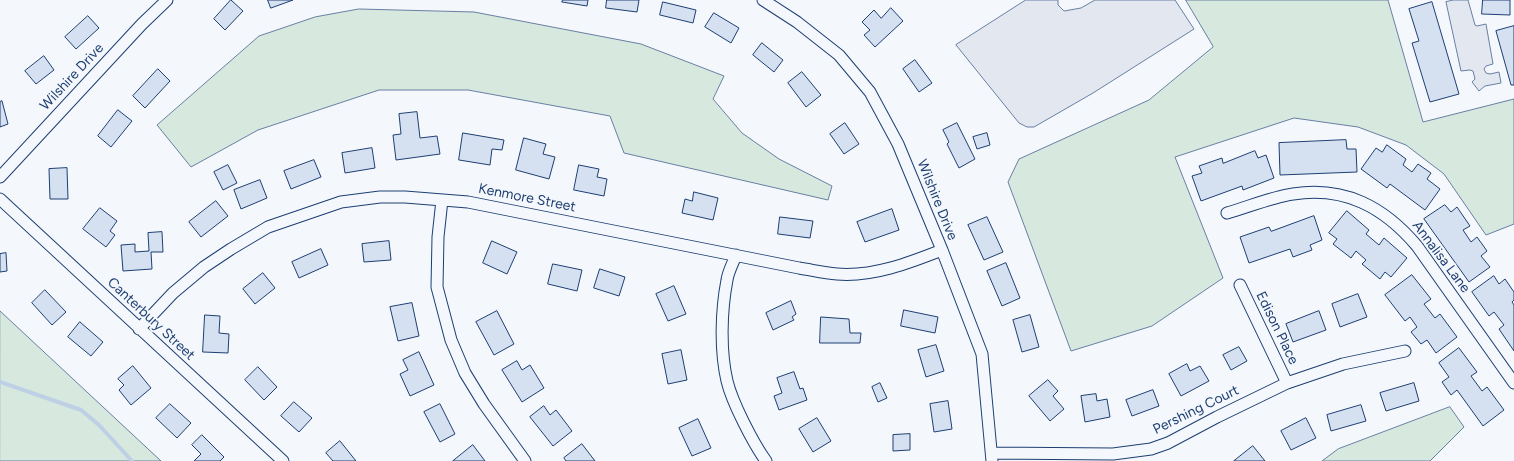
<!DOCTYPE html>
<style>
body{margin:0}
canvas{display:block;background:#f4f7fb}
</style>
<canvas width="1514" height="461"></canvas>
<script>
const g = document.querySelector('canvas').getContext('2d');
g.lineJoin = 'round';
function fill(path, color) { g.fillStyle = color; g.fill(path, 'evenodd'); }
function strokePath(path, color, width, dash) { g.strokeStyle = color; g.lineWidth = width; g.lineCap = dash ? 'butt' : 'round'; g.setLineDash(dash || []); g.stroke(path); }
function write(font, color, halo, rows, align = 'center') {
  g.font = font + ' Figtree,sans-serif'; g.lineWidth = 4; g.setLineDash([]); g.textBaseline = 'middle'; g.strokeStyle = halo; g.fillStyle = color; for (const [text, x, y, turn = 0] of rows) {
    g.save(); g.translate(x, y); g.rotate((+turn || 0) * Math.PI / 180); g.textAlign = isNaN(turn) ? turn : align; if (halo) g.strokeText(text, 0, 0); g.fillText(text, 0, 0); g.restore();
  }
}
const green = new Path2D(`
 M1186,0h202l35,122 91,-23v125l-28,11 -42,-61 -38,-29 -48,-18 -64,-9 -119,39 48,121 -71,48 -81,25 -63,-169 11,-23 130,-59 64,-53z
 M359,9l115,3 167,32 83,32 -11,23 29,34 37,26 53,27 -4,14 -204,-47 -14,-37 -142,-26h-89l-121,40 -67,37 -34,-42 102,-89 56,-19z
 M0,311l161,150h-161z
 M1450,407l14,20 -34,34h-108l16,-12z`);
fill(green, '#d7e8df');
strokePath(green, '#687fa3', 1);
const parking = new Path2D(`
 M1026,0h32v5l6,6 17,-3 14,-8h80l19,29 -101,64 -59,34h-7l-8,-4 -63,-78z
 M1454,0h14l7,25 2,1 9,-2 7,40 -7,2 -2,3 2,4 4,1 9,-2 2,11 -16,3 -6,5 -7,-9 3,-3 -2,-8 -3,-1 -9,1 -15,-69z`);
fill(parking, '#e3e8f0');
strokePath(parking, '#687fa3', 1);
strokePath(new Path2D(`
 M0,382l81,28 18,15 33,36`), '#bed0e5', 4);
const building = new Path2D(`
 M231,0l12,11 -18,19 -11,-11z
 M268,0h25l-22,8z
 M563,0h25l-1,6 -25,-4z
 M607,0h32l-2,12 -31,-4z
 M1483,0h27v15l-28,-1z
 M663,2l33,8 -3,13 -33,-8z
 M1432,2l27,92 -29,8 -18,-59 7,-2 -10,-32z
 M891,8l12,13 -28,26 -11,-12 6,-5 -8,-8 12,-12 7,8z
 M714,13l25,15 -8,15 -26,-16z
 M88,16l11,12 -23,21 -11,-12z
 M1514,26v59h-3l-15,-54z
 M762,43l21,17 -9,12 -21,-17z
 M44,56l10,14 -18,14 -11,-13z
 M915,60l17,23 -13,9 -16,-23z
 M158,69l12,12 -25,27 -12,-12z
 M802,72l19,23 -15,12 -18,-24z
 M2,101l6,23 -8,3v-25z
 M118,110l14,11 -21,26 -13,-11z
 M417,112l3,26 17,-2 3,18 -44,6 -3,-25 8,-1 -2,-20z
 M845,123l14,21 -15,10 -14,-20z
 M957,123l18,36 -16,9 -12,-24 2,-2 -6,-12z
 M463,133l41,7 -2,10 -10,-1 -2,16 -31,-5z
 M987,133l3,12 -13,4 -4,-12z
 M524,138l22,6 -3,10 12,3 -6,22 -33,-9z
 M1346,140l1,9h9l1,23 -77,3 -1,-32z
 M1387,145l19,14 -3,6 9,7 6,-8 13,9 -4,6 13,10 -15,21 -35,-26 -3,4 -26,-19 15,-21 6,4z
 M372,148l3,20 -30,5 -3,-20z
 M1255,151l3,7 8,-3 8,23 -31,12 -1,-4 -41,15 -9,-25 10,-3 -3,-7 23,-8 1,5z
 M314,160l7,17 -30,12 -7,-18z
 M228,165l9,18 -14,7 -9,-18z
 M579,165l20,4 -2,8 10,2 -3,17 -30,-6z
 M67,168l1,31h-18l-1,-30z
 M260,180l7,18 -26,11 -7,-19z
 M694,192l24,6 -5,22 -31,-7 3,-14 7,2z
 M216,201l12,15 -27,21 -12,-15z
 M1445,205l6,7 6,-5 13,19 -7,4 8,12 6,-5 10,14 -6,5 9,11 -21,15 -45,-63z
 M100,208l17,13 -7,10 5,4 -9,12 -23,-18z
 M892,209l7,21 -34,12 -8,-20z
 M1347,211l22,19 -3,4 13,11 5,-7 23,20 -16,19 -6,-5 -5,7 -18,-15 4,-4 -10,-9 -5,7 -18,-14 4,-5 -8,-6z
 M1314,216l8,24 -12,5 2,5 -19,7 -3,-8 -41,14 -9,-26 29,-10 2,4z
 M780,217l33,4 -3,17 -32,-4z
 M987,217l16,35 -19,8 -16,-35z
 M162,232l1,20h-12l1,17 -29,2 -2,-26 14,-1v8l14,-1 -1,-18z
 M389,241l2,19 -27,2 -2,-18z
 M492,241l25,11 -10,22 -24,-11z
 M321,249l7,16 -29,13 -7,-16z
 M6,253l1,18 -7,1v-18z
 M1006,263l14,35 -18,8 -15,-35z
 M553,264l29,6 -5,21 -29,-7z
 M600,269l25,8 -6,19 -25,-8z
 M263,273l12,15 -20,16 -12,-15z
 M1412,275l19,24 -7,5 11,14 5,-4 17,23 -21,16 -9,-13 -6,4 -10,-12 6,-5 -7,-10 -5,4 -20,-26z
 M1494,276l5,8 6,-5 9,13v8l-2,2 2,3v46l-15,-22 5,-4 -10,-13 -5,4 -17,-24z
 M674,286l12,28 -18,7 -12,-27z
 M45,290l21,22 -14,13 -20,-22z
 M1358,294l9,23 -27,10 -8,-23z
 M791,301l5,13 -4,3 2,3 -21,10 -7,-17z
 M412,303l7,33 -21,5 -8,-34z
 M904,310l34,7 -3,16 -34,-7z
 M497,311l17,33 -20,11 -18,-33z
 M1319,311l7,19 -33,12 -7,-18z
 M205,315l15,1 -1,17 10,1 -1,19 -25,-1z
 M1030,315l9,32 -17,5 -9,-32z
 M821,317l28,2 1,14h11l-1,10h-40z
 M80,322l23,20 -12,14 -23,-19z
 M936,345l8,26 -18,6 -8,-27z
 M1239,347l8,14 -16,9 -8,-15z
 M1459,348l18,24 -6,4 11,15 5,-4 17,23 -21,16 -26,-36 -6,5 -9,-13 7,-5 -10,-14z
 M681,350l6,30 -19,4 -6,-30z
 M419,352l15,33 -24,11 -10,-22 8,-4 -5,-10z
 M517,361l5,9 8,-5 14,23 -22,14 -20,-32z
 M1187,364l3,7 10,-5 9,15 -28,15 -12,-22z
 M133,366l18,22 -20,17 -12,-15 5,-5 -6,-6z
 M258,367l19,20 -13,13 -19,-20z
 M794,372l6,17 3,-1 4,12 -28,10 -5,-14 8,-3 -5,-15z
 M1048,380l10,11 -5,5 11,13 -14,12 -21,-25z
 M880,383l7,15 -9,4 -6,-15z
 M1414,383l5,18 -33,10 -6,-18z
 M1153,390l6,16 -27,10 -6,-16z
 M1096,394l1,7 10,-2 3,18 -25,5 -4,-26z
 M948,401l4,28 -18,3 -4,-28z
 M294,402l18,16 -13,14 -18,-16z
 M170,404l21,19 -14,15 -21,-20z
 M440,404l15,30 -15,8 -16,-30z
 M1361,405l5,16 -35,10 -4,-16z
 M544,406l6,9 6,-5 16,21 -19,15 -23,-29z
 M817,418l14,23 -18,11 -14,-23z
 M1306,418l10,20 -25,12 -10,-19z
 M698,419l13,29 -19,8 -13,-28z
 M910,434v16l-17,1v-16z
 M202,435l22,22 -4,4h-26l7,-7 -9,-9z
 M340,441l16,20h-23l-7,-8z
 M582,444l13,17h-29l-2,-3z
 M473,445l12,16h-32z
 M1253,446l12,15h-31z`);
fill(building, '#d5e0f0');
strokePath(building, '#1d3f73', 1);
const street = new Path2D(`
 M763,0l34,22 42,33 31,37 28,52 44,106 40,104 10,107
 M0,177l142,-153 25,-24
 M0,199l283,262
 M442,200l-4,37 -1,50 14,53 14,33 19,31 41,57
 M1227,213c21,-6 45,-16 66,-19 52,-8 91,13 124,52l97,137
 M736,255c-3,8 -8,17 -9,25 -6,31 -7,71 0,101 5,21 26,62 39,80
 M1240,285l47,98
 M139,329l34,-36 31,-26 27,-18 37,-22 73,-25 39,-5h25l63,5 331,66c13,2 25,5 38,6 36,3 72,-11 105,-24
 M992,453l121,1 38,-5 17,-6 49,-26 70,-34 56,-19 62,-13`);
strokePath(street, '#1d3f73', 13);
strokePath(street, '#f4f7fb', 11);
write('14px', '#1d3f73', '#f4f7fb', [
 ["Wilshire Drive",72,77,-47],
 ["Kenmore Street",527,198,11],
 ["Wilshire Drive",937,200,68],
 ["Annalisa Lane",1441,257,53],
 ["Canterbury Street",151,319,43],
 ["Edison Place",1277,328,64],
 ["Pershing Court",1196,410,-26]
]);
</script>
